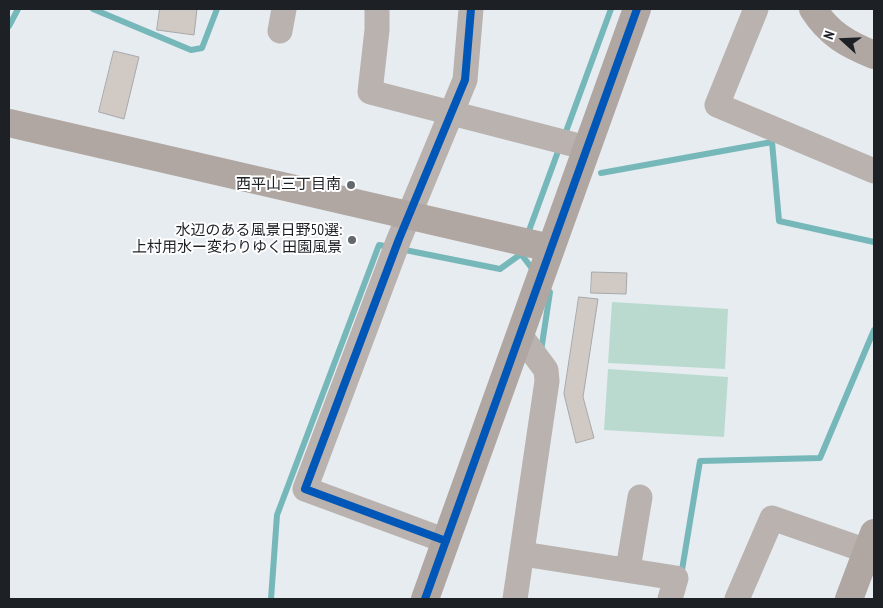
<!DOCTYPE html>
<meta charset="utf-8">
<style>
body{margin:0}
#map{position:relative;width:883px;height:608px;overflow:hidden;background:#e7ecf1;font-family:"PT Sans Narrow",sans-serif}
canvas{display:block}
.frame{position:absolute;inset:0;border:10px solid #1d2024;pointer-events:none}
.north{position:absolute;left:818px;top:15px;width:50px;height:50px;-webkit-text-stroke:4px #fff;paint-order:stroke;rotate:290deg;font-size:14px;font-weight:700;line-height:20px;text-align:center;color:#1d2024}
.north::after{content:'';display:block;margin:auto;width:18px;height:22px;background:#1d2024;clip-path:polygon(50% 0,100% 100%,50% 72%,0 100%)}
</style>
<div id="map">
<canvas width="883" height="608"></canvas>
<div class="frame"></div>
<div class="north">N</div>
</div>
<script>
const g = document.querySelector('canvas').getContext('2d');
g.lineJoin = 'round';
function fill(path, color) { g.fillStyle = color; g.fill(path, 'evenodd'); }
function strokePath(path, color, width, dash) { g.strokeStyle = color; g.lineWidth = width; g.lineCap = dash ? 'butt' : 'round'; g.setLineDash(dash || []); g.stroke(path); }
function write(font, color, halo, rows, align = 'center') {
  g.font = font + ' "PT Sans Narrow","Noto Sans JP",sans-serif'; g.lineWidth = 4; g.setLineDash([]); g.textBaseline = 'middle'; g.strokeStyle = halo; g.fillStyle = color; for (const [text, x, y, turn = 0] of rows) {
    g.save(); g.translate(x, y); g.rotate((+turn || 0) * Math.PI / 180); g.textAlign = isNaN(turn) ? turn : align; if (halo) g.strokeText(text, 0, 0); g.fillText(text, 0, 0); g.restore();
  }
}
fill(new Path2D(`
 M612,302l116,7 -3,60 -117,-6z
 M608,369l120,8 -4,60 -120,-7z`), '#badacf');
strokePath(new Path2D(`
 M93,9l98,41 11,-2 15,-39
 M9,26l9,-17
 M564,137l47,-128
 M601,173l171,-31 7,79 95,21
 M527,236l33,-90
 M400,249l100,20 21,-15 1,-4
 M521,254l13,17
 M541,351l9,-59 -4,-5
 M681,576l19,-115 120,-3 54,-128
 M271,599l6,-84 102,-270 11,2`), '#76b8ba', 6);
const building = new Path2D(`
 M160,9h37l-3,26 -37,-5z
 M114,51l25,6 -15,62 -25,-7z
 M592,272l35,1 -1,21 -35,-1z
 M579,297l19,2 -15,98 11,41 -18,5 -12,-49z`);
fill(building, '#d1c9c3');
strokePath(building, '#a7a8a9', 1);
strokePath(new Path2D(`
 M377,9v21l-7,62 217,56
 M756,9l-39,96 157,66
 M280,31l4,-22
 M446,541l-141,-52 94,-250 66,-159 6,-71
 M523,554l153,24 -6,21
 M628,569l12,-72
 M515,599l32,-218 -1,-11 -26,-35
 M737,599l35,-81 95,33`), '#b9b2ae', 25);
strokePath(new Path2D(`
 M813,9c16,25 34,35 61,46
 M9,123l541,125
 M425,599l212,-590
 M849,599l25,-66`), '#b0a7a2', 28);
strokePath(new Path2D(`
 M446,541l-141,-52 94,-250 66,-159 6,-71
 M425,599l212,-590`), '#0057b8', 8);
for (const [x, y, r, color] of [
 [351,185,5,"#64676c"],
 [352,240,5,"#64676c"]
]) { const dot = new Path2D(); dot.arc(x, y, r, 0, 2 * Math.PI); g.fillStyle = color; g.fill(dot); strokePath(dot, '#fff', 2); }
write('15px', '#1d2024', '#fff', [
 ["西平山三丁目南",341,185],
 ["水辺のある風景日野50選:",342,231],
 ["上村用水ー変わりゆく田園風景",342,248]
], 'right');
</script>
